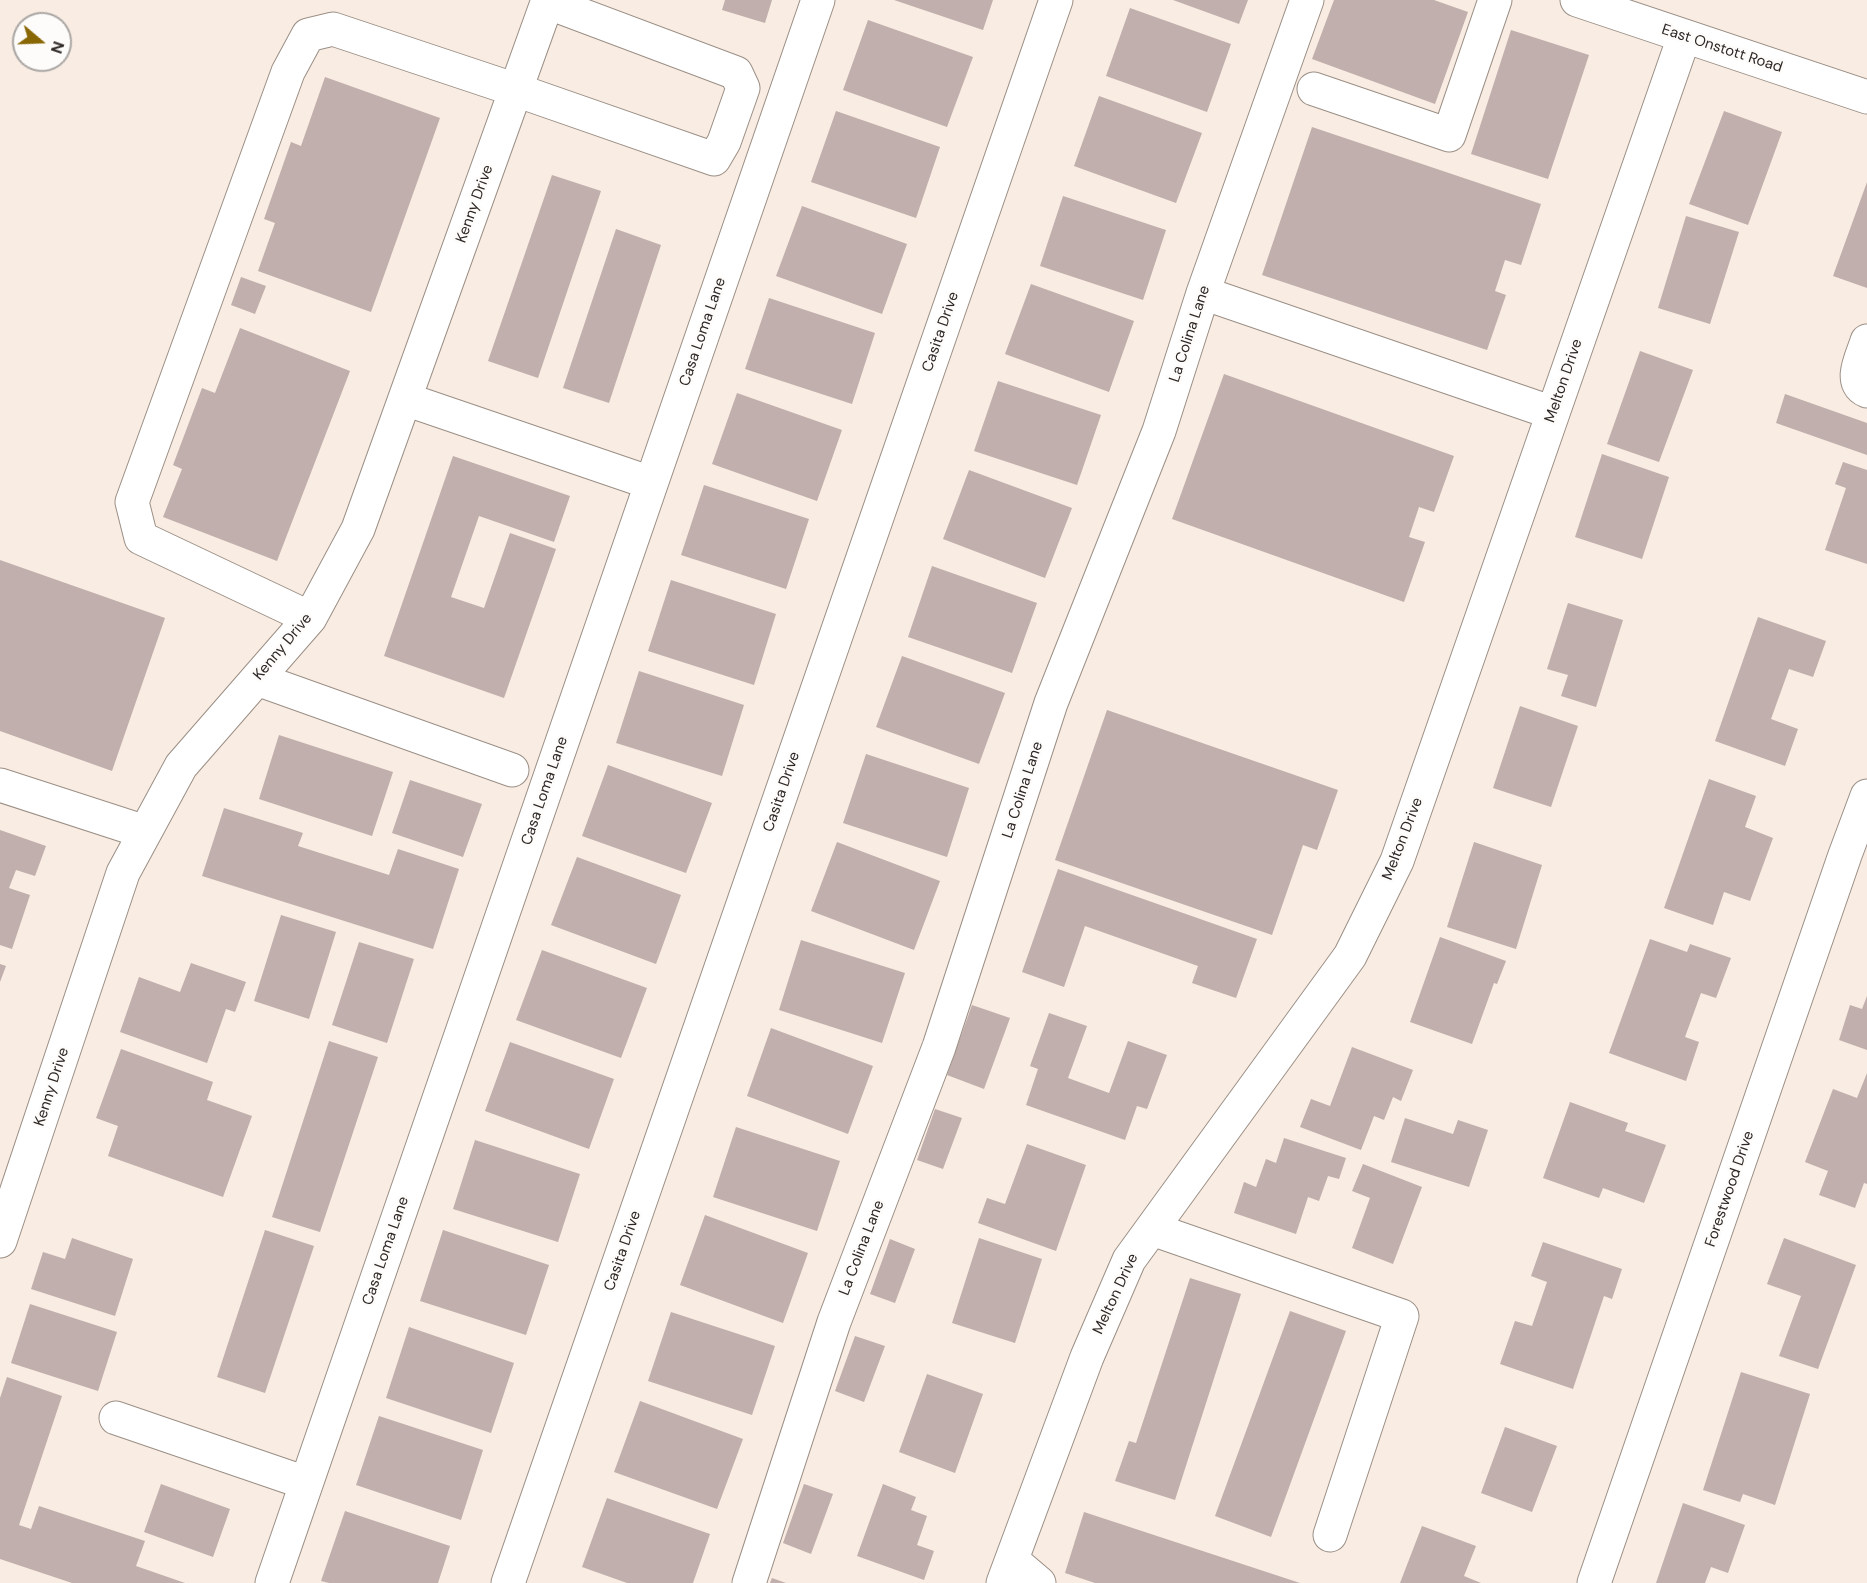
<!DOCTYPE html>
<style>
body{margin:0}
#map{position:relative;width:1867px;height:1583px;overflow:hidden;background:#f9ece2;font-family:"DM Sans",sans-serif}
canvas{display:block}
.north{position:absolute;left:12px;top:12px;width:60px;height:60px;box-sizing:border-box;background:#fefcfa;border:2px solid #aaa7a5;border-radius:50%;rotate:109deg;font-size:16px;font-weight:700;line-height:24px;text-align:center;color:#2d2825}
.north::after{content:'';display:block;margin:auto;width:21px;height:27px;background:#8a6705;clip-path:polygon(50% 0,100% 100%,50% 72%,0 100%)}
</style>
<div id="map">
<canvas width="1867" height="1583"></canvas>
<div class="north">N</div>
</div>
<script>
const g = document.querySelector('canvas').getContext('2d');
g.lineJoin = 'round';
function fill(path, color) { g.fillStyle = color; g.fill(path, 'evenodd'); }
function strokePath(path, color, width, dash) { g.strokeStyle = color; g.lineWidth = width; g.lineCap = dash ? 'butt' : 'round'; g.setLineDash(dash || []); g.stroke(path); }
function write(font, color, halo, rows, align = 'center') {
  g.font = font + ' "DM Sans",sans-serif'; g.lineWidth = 5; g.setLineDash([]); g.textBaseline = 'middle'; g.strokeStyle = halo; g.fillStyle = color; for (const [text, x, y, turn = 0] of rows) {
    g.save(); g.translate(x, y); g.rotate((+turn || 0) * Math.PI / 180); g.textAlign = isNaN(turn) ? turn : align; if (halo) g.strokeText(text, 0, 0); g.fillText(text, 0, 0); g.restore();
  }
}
fill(new Path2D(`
 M725,0h47l-7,23 -43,-13z
 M894,0h99l-10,30z
 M1173,0h75l-9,24z
 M1334,0h100l34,12 -33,92 -123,-45z
 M1130,8l101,36 -24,68 -101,-36z
 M868,20l105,37 -26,70 -104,-37z
 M1511,30l78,25 -41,124 -77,-25z
 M325,77l115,41 -69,194 -113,-41 17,-48 -11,-4 27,-77 10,4z
 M1099,96l103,37 -26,70 -102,-37z
 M836,111l104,36 -24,71 -105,-36z
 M1724,111l58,21 -34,93 -59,-21z
 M1312,127l229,77 -20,61 -16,-5 -10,31 11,4 -19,55 -225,-75z
 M552,175l49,16 -63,187 -50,-17z
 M1867,182v106l-34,-12z
 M1063,196l103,34 -23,70 -103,-34z
 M802,206l105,38 -25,70 -106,-38z
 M1686,216l53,16 -29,92 -52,-16z
 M616,229l45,16 -52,158 -46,-15z
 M241,277l25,9 -11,28 -24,-9z
 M1031,284l103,37 -25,71 -104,-38z
 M769,298l106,35 -23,71 -107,-35z
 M240,328l110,43 -73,190 -114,-44 19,-48 -9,-4 29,-77 13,5z
 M1640,351l53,19 -34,92 -52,-18z
 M1224,374l230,82 -20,56 -15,-5 -10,30 16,5 -21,60 -232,-83z
 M998,381l103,34 -24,70 -103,-34z
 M737,393l105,37 -25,71 -105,-37z
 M1785,394l82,29v32l-91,-32z
 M1602,454l67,23 -27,82 -67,-22z
 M453,456l117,40 -16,46 -75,-26 -28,81 33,11 26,-75 46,16 -52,149 -120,-42z
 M1843,462l24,8v94l-42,-14 21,-62 -11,-4z
 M969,470l103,38 -27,70 -102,-39z
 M704,485l105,34 -23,70 -105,-34z
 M0,560l165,58 -53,153 -112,-40z
 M932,566l105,37 -25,70 -104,-36z
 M671,580l105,34 -22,71 -106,-34z
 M1568,603l55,17 -27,87 -35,-11 7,-21 -21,-6z
 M1758,617l68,24 -13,36 -24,-8 -18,50 27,10 -13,37 -70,-25z
 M902,656l103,37 -26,71 -103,-37z
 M639,671l105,34 -22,71 -106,-33z
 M1520,706l58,20 -27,81 -58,-19z
 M1107,710l231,80 -21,60 -14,-5 -31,90 -217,-75z
 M279,735l114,37 -21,64 -113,-37z
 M866,754l103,34 -22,69 -104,-34z
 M608,765l104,38 -26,70 -104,-37z
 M1709,779l47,17 -11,31 28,11 -23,63 -26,-9 -11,33 -49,-17z
 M410,780l72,24 -19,53 -71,-24z
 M224,808l79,25 -5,13 91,29 9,-26 61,20 -26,80 -231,-73z
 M0,830l46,16 -11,30 -19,-6 -7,18 21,7 -18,54 -12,-4z
 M837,842l103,39 -26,69 -103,-39z
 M1474,842l68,23 -26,84 -69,-22z
 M577,857l104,38 -25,69 -105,-39z
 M1058,869l199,70 -21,59 -44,-15 6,-17 -113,-40 -21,61 -42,-15z
 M281,915l55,17 -27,87 -55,-18z
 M1440,937l66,24 -9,23 -3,-1 -22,61 -62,-22z
 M1650,939l37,13 3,-8 41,14 -15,40 -15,-5 -16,44 14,5 -13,39 -77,-28z
 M801,940l104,33 -23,70 -103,-33z
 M359,942l55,17 -27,84 -55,-18z
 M542,950l105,38 -26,70 -105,-38z
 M191,963l55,19 -11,30 -9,-3 -19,54 -87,-31 19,-55 41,15z
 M0,964l6,2 -6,16z
 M1867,996v54l-28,-10 11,-35 12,4z
 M972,1005l38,13 -26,71 -37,-14z
 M1049,1013l38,13 -19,52 41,15 19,-52 39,14 -20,54 -10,-3 -12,34 -99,-35 12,-36 -8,-3z
 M771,1028l102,38 -25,68 -101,-38z
 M329,1041l49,16 -58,175 -48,-15z
 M510,1042l104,37 -25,70 -104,-38z
 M1352,1047l61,23 -12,31 -8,-4 -9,23 -10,-4 -13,34 -61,-23 11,-28 19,7z
 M121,1049l92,33 -6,18 45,16 -29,81 -115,-41 10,-30 -22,-8z
 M1867,1073v111l-3,-1 -9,25 -36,-13 9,-24 -23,-9 28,-73 24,9z
 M1570,1102l58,21 -3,8 41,14 -22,58 -41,-15 -4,10 -56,-20z
 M935,1109l27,9 -19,51 -26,-9z
 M1405,1118l48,16 5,-14 30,10 -19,57 -78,-25z
 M736,1127l104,34 -23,70 -104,-34z
 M1284,1138l62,20 -7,21 -11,-3 -9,25 -11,-4 -12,37 -62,-21 10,-31 12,5 10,-28 10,4z
 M475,1140l105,34 -22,68 -105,-33z
 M1027,1144l59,21 -30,86 -78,-28 9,-25 18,6z
 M1363,1164l59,23 -29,77 -41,-16 18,-50 -18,-7z
 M705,1215l103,38 -25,70 -103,-38z
 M265,1230l49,16 -49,147 -48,-16z
 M443,1230l106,35 -23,70 -106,-34z
 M72,1238l61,21 -18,57 -84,-27 12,-37 22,7z
 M979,1238l63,21 -27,84 -63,-20z
 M1784,1238l72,27 -38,104 -39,-13 22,-60 -34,-12z
 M890,1239l25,10 -20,54 -25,-9z
 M1543,1242l79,27 -10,30 -8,-3 -31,93 -73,-25 15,-43 17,5 15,-44 -16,-6z
 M1190,1278l51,16 -66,206 -60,-19 14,-40 7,2z
 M30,1304l87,28 -19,59 -87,-28z
 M1290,1311l56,20 -75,206 -56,-21z
 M671,1312l104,34 -23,69 -104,-34z
 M409,1327l105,36 -23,70 -105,-35z
 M855,1336l30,10 -21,56 -29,-11z
 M1741,1372l69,22 -35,111 -32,-11 -3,8 -37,-12z
 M927,1374l56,20 -28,79 -56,-21z
 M7,1377l55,19 -43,129 12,4 8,-23 106,35 -9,25 49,17h-113l-72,-24v-161z
 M640,1401l103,38 -26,70 -103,-37z
 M379,1416l104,34 -22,70 -105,-35z
 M1505,1427l52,19 -25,66 -51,-19z
 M161,1484l69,25 -17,48 -69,-25z
 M804,1484l29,10 -22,60 -28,-11z
 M883,1484l33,13 -5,13 16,6 -10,29 17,6 -10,29 -67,-24z
 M607,1498l103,36 -17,49h-66l-45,-16z
 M1683,1503l62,22 -17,48 -17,-6 -6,16h-49z
 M345,1511l105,35 -12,37h-109l-8,-2z
 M1084,1512l216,71h-205l-30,-10z
 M1422,1526l54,20 -12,30 17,7h-81z
 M772,1578l14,5h-16z`), '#c0afac');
const minor = new Path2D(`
 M1577,0l290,97
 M1314,89l135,46 46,-135
 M1203,293l350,120
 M1867,341c-4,14 -20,42 0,50
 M405,399l246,84
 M310,618l-169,-80 -9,-36 156,-430 20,-37 25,-6 183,61 198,69 10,-17 19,-54 -7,-15 -189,-71
 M257,679l255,91
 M0,785l145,47
 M1152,1229l250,87 -72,219
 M0,1241l123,-368 58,-107 129,-148 48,-89 190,-529
 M116,1418l190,65
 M1012,1560l27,23
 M272,1583l546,-1583
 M508,1583l548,-1583
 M749,1583l85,-261 105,-275 112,-344 108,-272 44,-138 104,-293
 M1003,1583l84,-226 42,-97 221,-304 47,-95 287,-824
 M1594,1583l251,-728 22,-59`);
strokePath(minor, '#9b8f86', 35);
strokePath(minor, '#fff', 33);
write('15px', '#2d2825', '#fefcfa', [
 ["East Onstott Road",1722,49,18],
 ["Kenny Drive",475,204,-70],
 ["Casa Loma Lane",703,332,-71],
 ["Casita Drive",941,332,-71],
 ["La Colina Lane",1190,334,-72],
 ["Melton Drive",1564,381,-71],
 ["Kenny Drive",283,647,-50],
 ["La Colina Lane",1023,790,-72],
 ["Casa Loma Lane",545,791,-71],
 ["Casita Drive",782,792,-71],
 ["Melton Drive",1403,839,-69],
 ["Kenny Drive",52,1087,-72],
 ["Forestwood Drive",1730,1189,-71],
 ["La Colina Lane",862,1248,-69],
 ["Casa Loma Lane",386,1251,-71],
 ["Casita Drive",623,1251,-71],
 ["Melton Drive",1116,1294,-65]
]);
</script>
